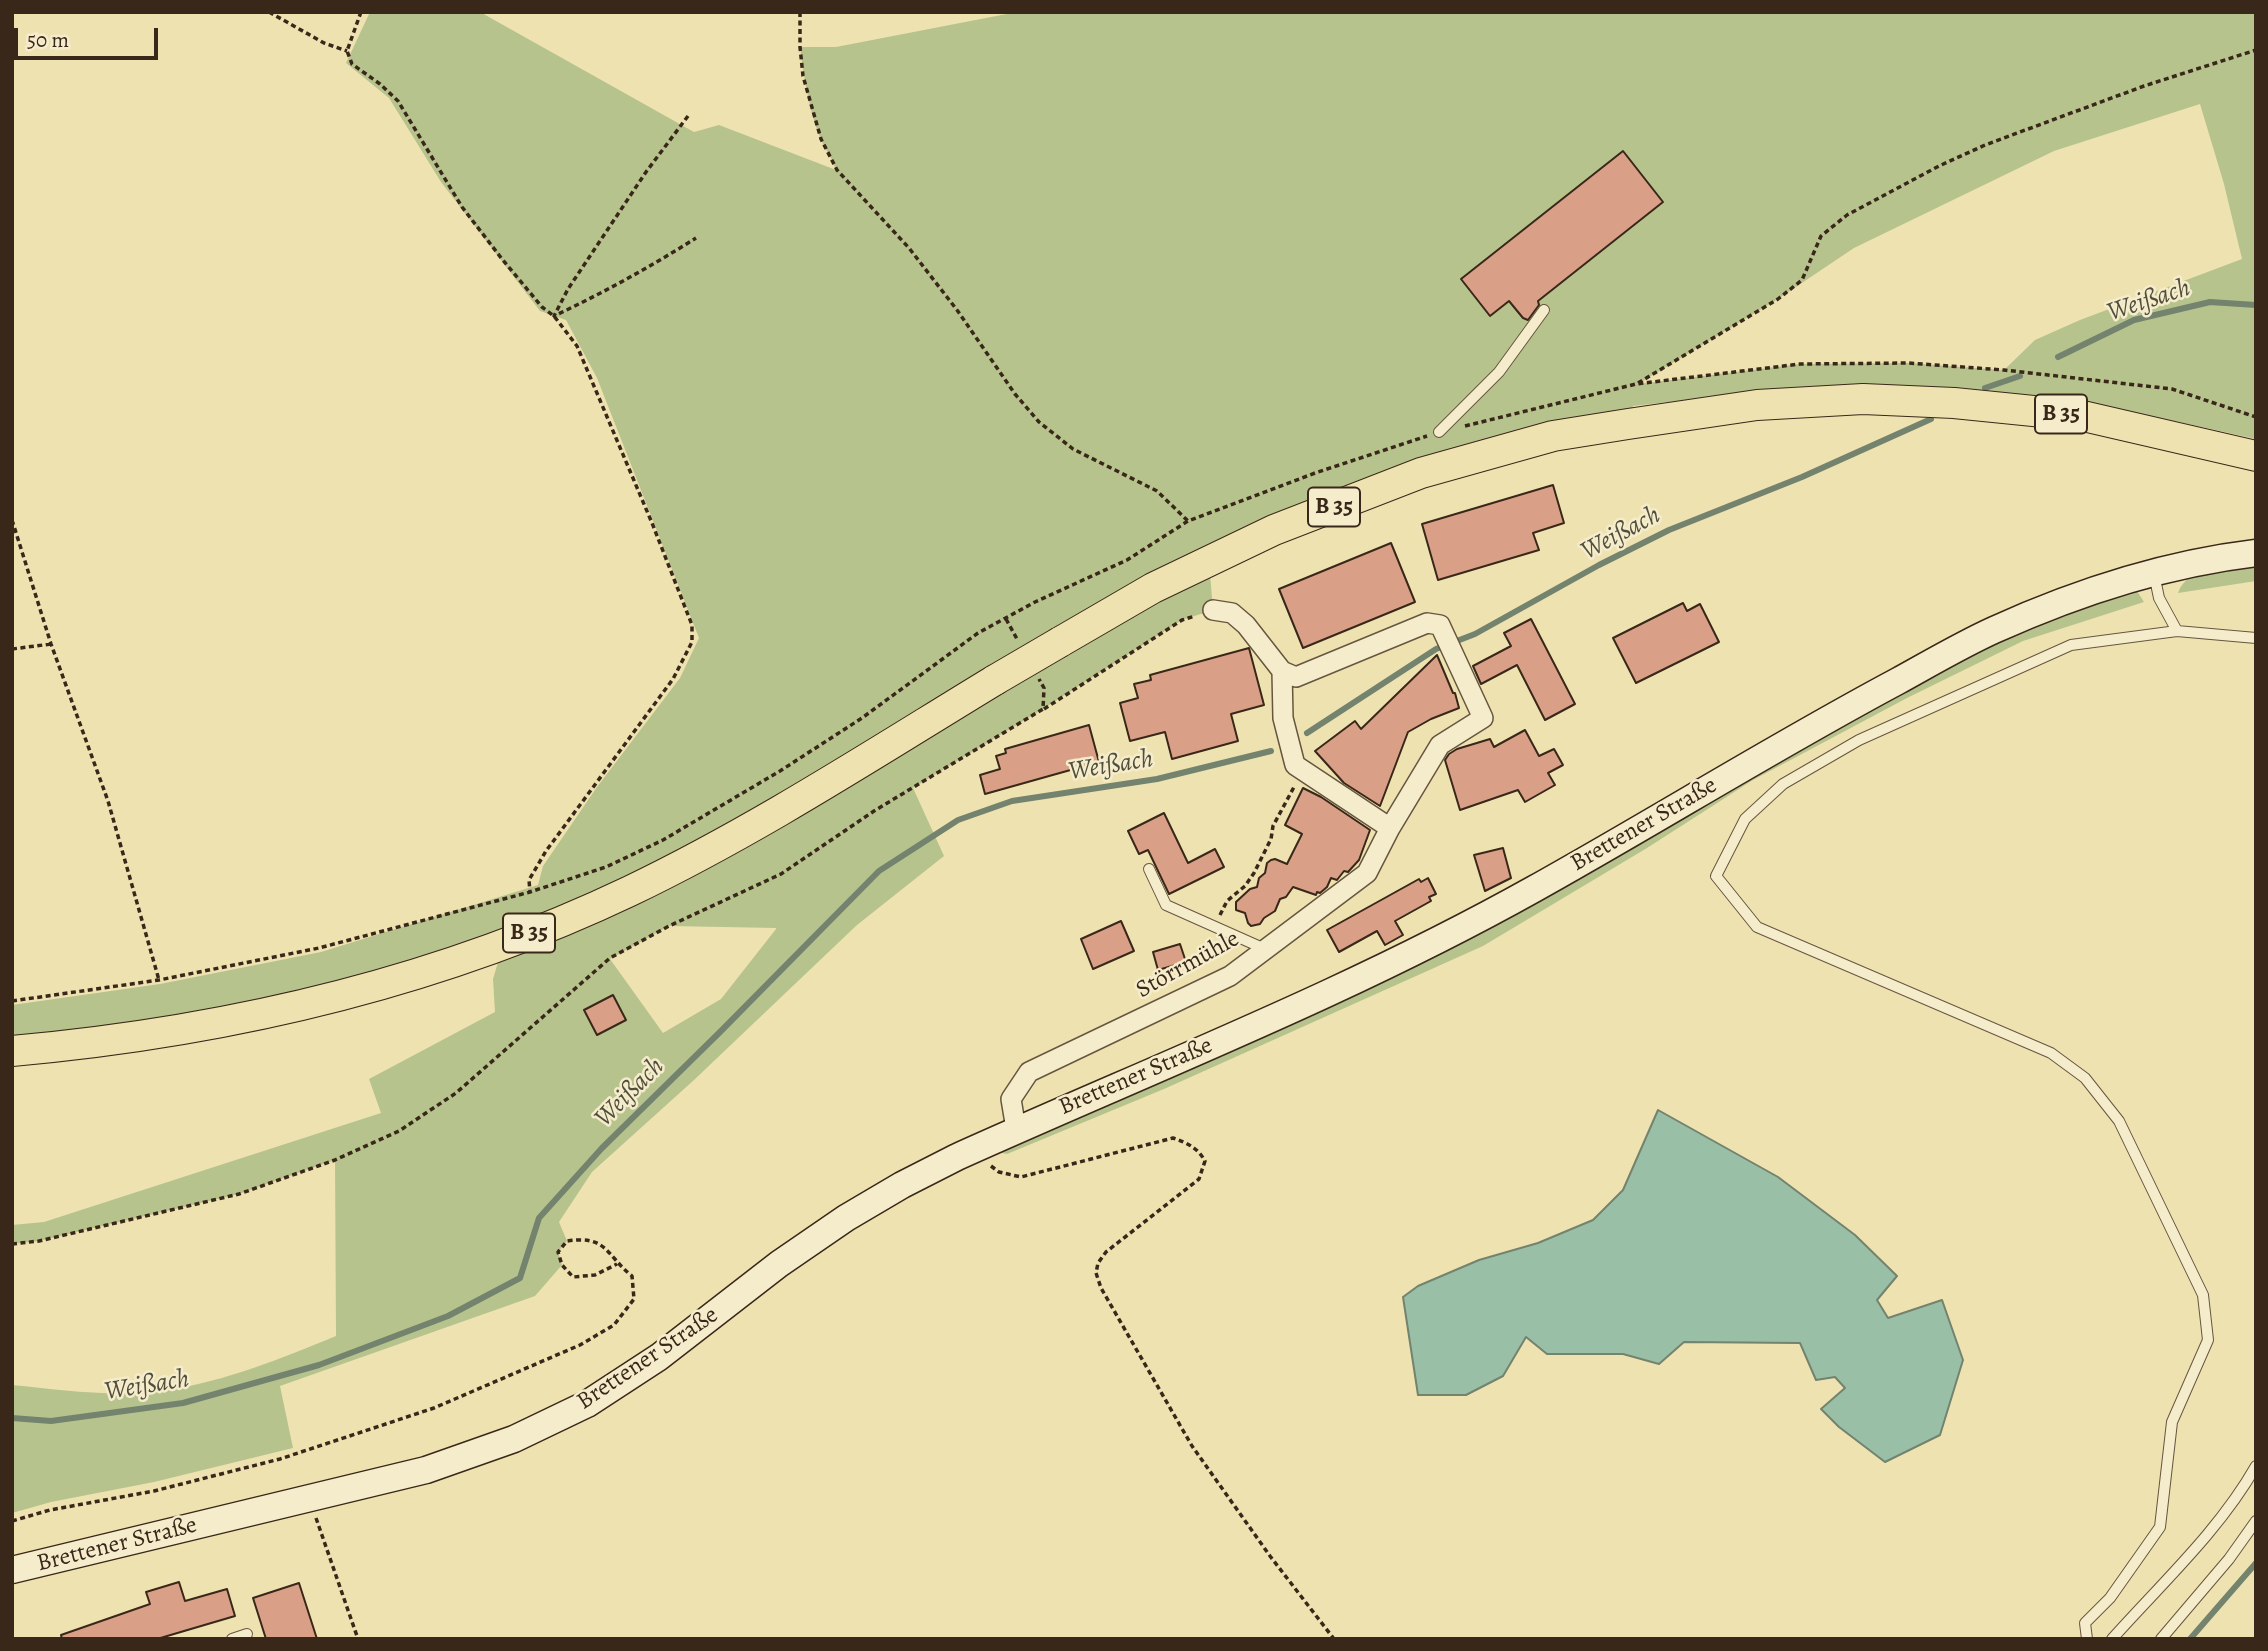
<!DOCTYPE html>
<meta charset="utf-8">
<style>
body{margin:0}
#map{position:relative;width:2268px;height:1651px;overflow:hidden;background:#efe2b1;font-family:Alegreya,serif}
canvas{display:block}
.frame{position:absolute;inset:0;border:14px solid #392819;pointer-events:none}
.scale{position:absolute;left:14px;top:28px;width:144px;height:32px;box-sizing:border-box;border:4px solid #392819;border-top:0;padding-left:9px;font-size:21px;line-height:24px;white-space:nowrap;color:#392819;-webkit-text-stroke:5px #f5eccc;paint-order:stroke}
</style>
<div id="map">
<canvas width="2268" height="1651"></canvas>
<div class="frame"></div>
<div class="scale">50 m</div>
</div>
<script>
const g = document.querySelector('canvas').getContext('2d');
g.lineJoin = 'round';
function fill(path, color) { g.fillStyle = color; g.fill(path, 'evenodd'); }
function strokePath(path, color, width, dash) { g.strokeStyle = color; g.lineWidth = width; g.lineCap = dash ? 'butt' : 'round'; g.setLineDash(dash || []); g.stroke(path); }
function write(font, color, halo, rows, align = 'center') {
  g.font = font + ' Alegreya,serif'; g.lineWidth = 5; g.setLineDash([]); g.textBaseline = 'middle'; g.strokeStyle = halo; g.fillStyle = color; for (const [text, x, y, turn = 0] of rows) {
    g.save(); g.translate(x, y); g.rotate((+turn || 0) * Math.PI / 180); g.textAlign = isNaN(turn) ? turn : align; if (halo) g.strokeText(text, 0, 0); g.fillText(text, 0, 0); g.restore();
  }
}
fill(new Path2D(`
 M370,12h110l214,120 25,-7 117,45c-3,-10 -10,-20 -15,-30 -12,-29 -17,-62 -21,-93h36l181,-35h1239v427l-122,-27 -76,-14 -163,-10 -136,4 -126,14 -5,18 -207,49 -211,101 3,36 -31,10 -139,89 -130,79 31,68 -87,69 -163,155 -102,92 -33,50 8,19 -9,11 4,13 -27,31 -255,90 13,62 -139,34 -103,20 -39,11v-128c51,5 104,13 156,5 58,-9 114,-32 168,-54l-1,-176 -96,34 -200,47 -27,3v-19l32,-3 337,-109 -12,-34 126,-67 -2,-33 6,-20 134,-53 153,-81 110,-67 -120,38 -151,83 -136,57 -70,24 -98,27 -105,24 -204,28v-34l148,-21 161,-32 217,-67 5,-19 54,-79 83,-109 19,-40 -102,-260 -31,-58 -26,-9 -99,-129 -52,-84 -43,-35zM2200,104l24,80 18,75 -162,61 -45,20 -31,30 -95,-7 -109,1 -162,20 140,-85 76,-51 200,-97zM669,926l107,2v1l-55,70 -58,34 -53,-74z
 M2256,564v17l-78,12c9,-28 52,-25 78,-29z
 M2125,590l12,1 7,11 -121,39 -116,57 -154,82 -106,68 -164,98 -319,143 -157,65 -5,-1 -2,-2 732,-366 255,-138 105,-48z`), '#b7c38d');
const water = new Path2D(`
 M1658,1110l120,67 77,58 42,41 -20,24 11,18 54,-18 21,60 -23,75 -55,27 -46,-35 -18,-18 24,-21 -10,-11 -19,3 -16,-37 -116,-1 -25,22 -36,-10h-76l-21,-17 -23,39 -37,19h-48l-15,-98 15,-11 61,-26 59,-17 55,-23 30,-30z`);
fill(water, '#9abfa7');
strokePath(water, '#73836e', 2);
strokePath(new Path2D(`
 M2058,357l76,-37 76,-18 46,3
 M1985,388l35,-12
 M1307,733l129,-84 39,-15 124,-69 70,-35 133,-53 129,-58
 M12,1418l39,3 132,-18 136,-38 129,-49 72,-38 19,-60 63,-70 119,-117 158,-160 79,-51 54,-19 145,-22 114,-28
 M2190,1639l66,-76`), '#73836e', 6);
const building = new Path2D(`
 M1623,151l40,51 -125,99 1,4 -11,15 -5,-2 -14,-17 -19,15 -29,-37z
 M1553,485l11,38 -31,10 6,17 -101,30 -16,-56z
 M1391,543l24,59 -112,46 -24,-59z
 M1683,603l4,8 13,-7 19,38 -83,41 -23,-45z
 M1531,619l44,85 -30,16 -28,-55 -36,19 -8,-18 38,-20 -7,-13z
 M1249,648l15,57 -33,9 7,27 -66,18 -7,-27 -35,9 -10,-38 18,-5 -4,-14 17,-4 -1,-5z
 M1437,655l16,38h2l4,15 -28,11 -23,13 -28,74 -36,-23 -29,-32 40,-30 6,8z
 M1089,725l10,37 -114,32 -5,-19 20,-6 -4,-13 10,-3 -1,-4z
 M1525,730l14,26 15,-7 9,16 -15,8 7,12 -30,17 -7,-12 -58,20 -15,-50 4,-6 8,-5 33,-10 4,8z
 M1303,788l18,9 49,33 -11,30 -11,12 -4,-1 -7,9 -6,-2 -4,9 -7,6 -3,-1 -1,3 -23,-8 -7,10 -6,2 -5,12 -11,7 -4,6 -9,2 -3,-3 -3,-10 -9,-3v-8l14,-13 7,-2 2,-9 6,-5 2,-10 4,-3 4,-1 12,5 15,-30 -17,-9z
 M1164,813l24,50 27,-14 9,18 -55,27 -21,-44 -9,4 -11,-23z
 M1503,848l8,30 -26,13 -11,-36z
 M1428,878l8,16 -7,3 2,4 -36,20 8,14 -18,10 -8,-14 -38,21 -12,-22 92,-51 2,3z
 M1121,921l13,30 -41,18 -12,-30z
 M1180,944l6,18 -28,8 -5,-18z
 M613,995l13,25 -29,15 -13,-25z
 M179,1582l6,19 42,-12 8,27 -78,23h-95l-1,-4 89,-31 -4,-12z
 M299,1583l18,56h-51l-13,-41z`);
fill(building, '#d9a087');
strokePath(building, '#392819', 2);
const lane = new Path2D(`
 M1439,432l60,-60 45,-62
 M2154,574l5,24 18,33
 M1149,869l17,36 99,44
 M232,1639l15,-5
 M2087,1639l-2,-16 25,-25 50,-71 12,-105 36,-82 -5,-45 -84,-174 -34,-43 -34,-25 -294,-126 -41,-51 29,-57 38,-35 76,-44 212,-95 106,-14 79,7
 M2112,1639c49,-55 107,-108 144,-173
 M2161,1639l68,-80 27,-38`);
const street = new Path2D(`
 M1282,671l1,47 12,47 95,63
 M1016,1129l-5,-30 18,-27 201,-96 137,-103 23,-45 50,-83 43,-27 -43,-93 -13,-2 -131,54 -14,-6 -36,-46 -14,-12 -19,-3`);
const secondary = new Path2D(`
 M12,1570l414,-100 88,-31 73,-35 72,-47 120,-93 67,-46 56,-33 55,-28c193,-87 391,-164 577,-268 122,-68 240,-142 364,-208 31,-17 63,-36 96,-51 84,-38 170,-66 262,-77`);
const primary = new Path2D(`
 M1060,642l93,-54 121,-58 147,-57 132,-37 75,-12 129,-19 106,-6 91,4 129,13 173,40
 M12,1051c212,-19 425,-68 618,-160 127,-61 245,-138 365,-211`);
strokePath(lane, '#66563f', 12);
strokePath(street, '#66563f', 22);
strokePath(secondary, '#392819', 29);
strokePath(primary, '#392819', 32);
strokePath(new Path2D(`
 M269,12l55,31 23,8
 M361,12l-14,39 5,13 28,20 18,17 64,106 40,52 40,48 12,9 23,30 75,177 40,102v17l-19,37 -127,172 -17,29 1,12
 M800,12v35l3,29 18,63 16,31 72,78 48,62 58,84 24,28 34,27 84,42 31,30
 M688,116l-42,56 -78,117 -14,27c49,-23 96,-49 142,-78
 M1638,383l140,-84 24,-19 19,-44 26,-21 92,-49 46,-21 159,-59 112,-36
 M1465,426l171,-42 164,-20 109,-1 95,7 168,19 84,28
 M12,520l39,124 57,157 51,179
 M1006,619l11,20
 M12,649l39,-5
 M1044,709l138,-89 13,-4
 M1220,915l7,-14 18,-15 9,-13 17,-34 2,-13 21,-39
 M12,1001l147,-21 160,-32 211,-56 76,-25 57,-27 117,-69 82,-53 116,-85 57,-31 92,-42 61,-39 127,-48 112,-37
 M991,1166l8,6 22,5 152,-39c14,5 24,9 32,23l-6,18 -93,73 -8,11 -2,10 5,15 91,158 78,110 64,83
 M12,1244l27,-3 200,-47 96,-34 64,-29 57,-38 154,-135 59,-32 112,-52 93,-63 169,-102 1,-21 -5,-9
 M316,1518l42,121
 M12,1521l38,-11 104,-19 126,-32 154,-51 146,-63 34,-20 20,-26 -2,-23c-27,-22 -25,-41 -65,-35l-9,11 4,13 11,12 22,-2 22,-11`), '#392819', 3.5, [5, 3.5]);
strokePath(lane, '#f5eccc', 10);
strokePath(street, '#f5eccc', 19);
strokePath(secondary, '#f5eccc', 26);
strokePath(primary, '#efe2b1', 30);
const primaryBridge = new Path2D(`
 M995,680l65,-38`);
strokePath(primaryBridge, '#392819', 32, []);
strokePath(primaryBridge, '#efe2b1', 30);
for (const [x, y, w] of [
 [2061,414,52],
 [1334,507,52],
 [529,933,52]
]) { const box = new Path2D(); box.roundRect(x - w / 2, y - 19.5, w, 39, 5); g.fillStyle = '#f5eccc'; g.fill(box); strokePath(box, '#392819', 2); }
write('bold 23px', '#392819', null, [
 ["B 35",2061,414],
 ["B 35",1334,507],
 ["B 35",529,933]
]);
write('24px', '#392819', '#f5eccc', [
 ["Brettener Straße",1644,825,-30],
 ["Störrmühle",1188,965,-29],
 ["Brettener Straße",1136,1077,-23],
 ["Brettener Straße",648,1359,-34],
 ["Brettener Straße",117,1545,-14]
]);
write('italic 26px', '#514e3c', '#f5eccc', [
 ["Weißach",2149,301,-18],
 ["Weißach",1621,534,-28],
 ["Weißach",1111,766,-9],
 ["Weißach",630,1093,-45],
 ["Weißach",147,1386,-9]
]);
</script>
